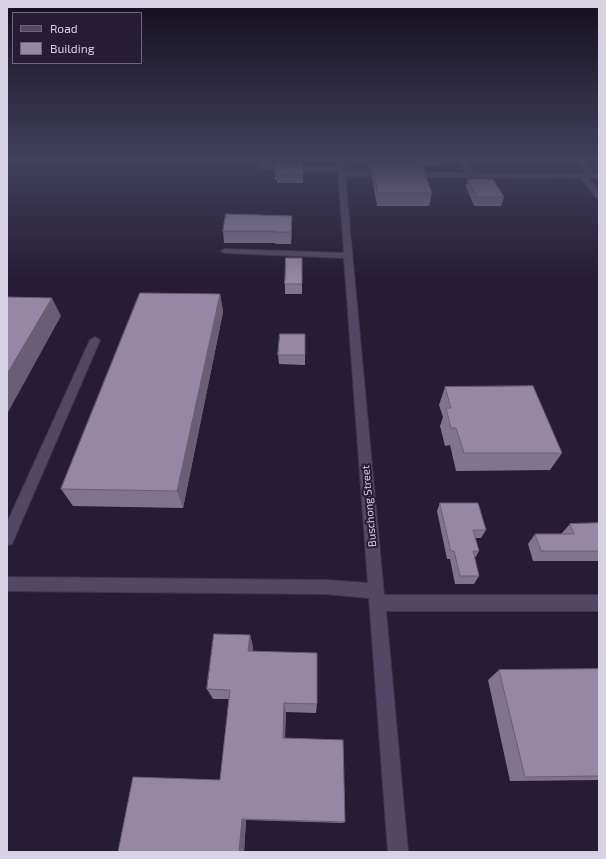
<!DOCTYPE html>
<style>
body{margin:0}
#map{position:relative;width:606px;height:859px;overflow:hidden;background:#261c36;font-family:"Exo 2",sans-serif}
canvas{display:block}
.frame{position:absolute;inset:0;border:8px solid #d8d3e4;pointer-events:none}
.legend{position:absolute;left:12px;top:12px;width:130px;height:52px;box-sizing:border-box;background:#261c36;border:1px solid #6d657c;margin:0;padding:5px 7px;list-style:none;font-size:12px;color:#d8d3e4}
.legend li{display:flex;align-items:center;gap:8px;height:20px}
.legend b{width:20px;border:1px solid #6d657c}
</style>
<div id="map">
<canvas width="606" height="859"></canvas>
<div class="frame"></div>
<ul class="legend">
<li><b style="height:5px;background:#524865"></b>Road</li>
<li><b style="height:11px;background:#9687a7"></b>Building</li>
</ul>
</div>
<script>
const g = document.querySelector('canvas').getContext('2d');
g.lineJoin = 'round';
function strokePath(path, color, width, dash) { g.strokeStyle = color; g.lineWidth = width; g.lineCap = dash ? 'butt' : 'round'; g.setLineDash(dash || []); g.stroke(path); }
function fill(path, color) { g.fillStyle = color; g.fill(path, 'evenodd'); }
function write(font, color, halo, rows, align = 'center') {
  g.font = font + ' "Exo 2",sans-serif'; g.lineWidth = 4; g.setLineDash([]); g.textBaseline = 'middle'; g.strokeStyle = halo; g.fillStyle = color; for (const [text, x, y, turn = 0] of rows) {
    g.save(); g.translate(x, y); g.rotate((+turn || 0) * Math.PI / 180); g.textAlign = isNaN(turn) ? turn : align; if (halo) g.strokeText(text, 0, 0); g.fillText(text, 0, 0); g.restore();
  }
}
const minor = new Path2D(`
 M263,161h7l-5,4 2,1 70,1v-6h6l1,11h44l3,2 -3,2h-43l39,419h215v16h-213l22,241h-20l-19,-254 -43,-4 -319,-3v-14l319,3 42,3 -24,-325 -119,-5 -4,-2 4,-2 119,4 -6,-82 -71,-1 -9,-3v-2z
 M460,161h6l6,12 115,1 -9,-13h6l9,13h6v4h-11l11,13v7h-3l-15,-20 -171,-1 -3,-2 3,-2h55z
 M95,337l5,3 -86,199 -2,5 -5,1v-22l83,-183z`);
strokePath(minor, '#3f364c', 2);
fill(minor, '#524865');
fill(new Path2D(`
 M277,161h25l1,22h-26v-3h-2v-9z
 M367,161h72v4h-20l13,28 -3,13h-52l-5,-28v-7h-2z
 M488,161h19v2h-18z
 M468,179l36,18 -3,9h-27l-8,-19z
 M292,227l-1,17h-16v-1h-51l-1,-12z
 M302,258v36h-17v-10z
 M220,294l3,18 -40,196 -110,-2 -12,-17z
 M305,334v31l-26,-1 -1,-9z
 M445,387l117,66 -12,17 -94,1 -6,-26 -5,1 -5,-20 3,-9 -4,-12z
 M440,503l46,27 -5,8h-6l4,13 -4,7 4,18 -5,8h-19l-5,-25h-3l-10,-48z
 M599,523v38h-66l-5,-17 7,-10h26l9,-10z
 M250,635l3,12 -1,5 65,52 -1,9 -30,-1 -1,26 60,84 -3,1 -96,-3 -2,32 -24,-72 9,-81h-16l-6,-10z
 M599,669v111l-89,1 -22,-101 11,-10z`), '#817490');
fill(new Path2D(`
 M292,216v11l-1,17v-12z
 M220,294l3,18 -40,196 -6,-17z
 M52,298l9,18 -54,98v-40z
 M250,635l3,12 -2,15 -3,-11z
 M284,703l2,9 -2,33 -1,-7z
 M242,819l4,1 -2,32h-5z`), '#695e75');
const building = new Path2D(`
 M370,161h48l1,2h-48z
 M276,163h27v11l-27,1 1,-4h-2z
 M373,165l49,1 10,27h-54z
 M468,179h25l11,18h-27z
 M226,214l66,2 -1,16h-17l1,-1h-52z
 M286,258h16v26h-17z
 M140,293l80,1 -43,197 -116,-2z
 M7,297l45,1 -45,76z
 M280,334h25v21h-27z
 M533,386l29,67h-98l-8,-25h-5l-5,-20h5l-6,-21z
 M440,503h38l8,27h-13l6,21h-6l6,25h-19l-6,-25h-3z
 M599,523v28h-58l-6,-17h39l-4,-10z
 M214,634l36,1 -2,16 69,2v51l-33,-1 -1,35 60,2 2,82 -103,-3 -3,33h-121l15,-75 87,3 10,-90 -23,-1z
 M599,669v107l-74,1 -26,-107z`);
fill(building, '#9687a7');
strokePath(building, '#695e75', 1);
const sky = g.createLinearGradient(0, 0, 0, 281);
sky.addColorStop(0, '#150f1e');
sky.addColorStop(0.57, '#41405d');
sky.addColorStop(1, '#41405d00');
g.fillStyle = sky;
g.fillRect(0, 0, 606, 281);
write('11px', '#d8d3e4', '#261c36', [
 ["Buschong Street",369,506,-95]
]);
</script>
